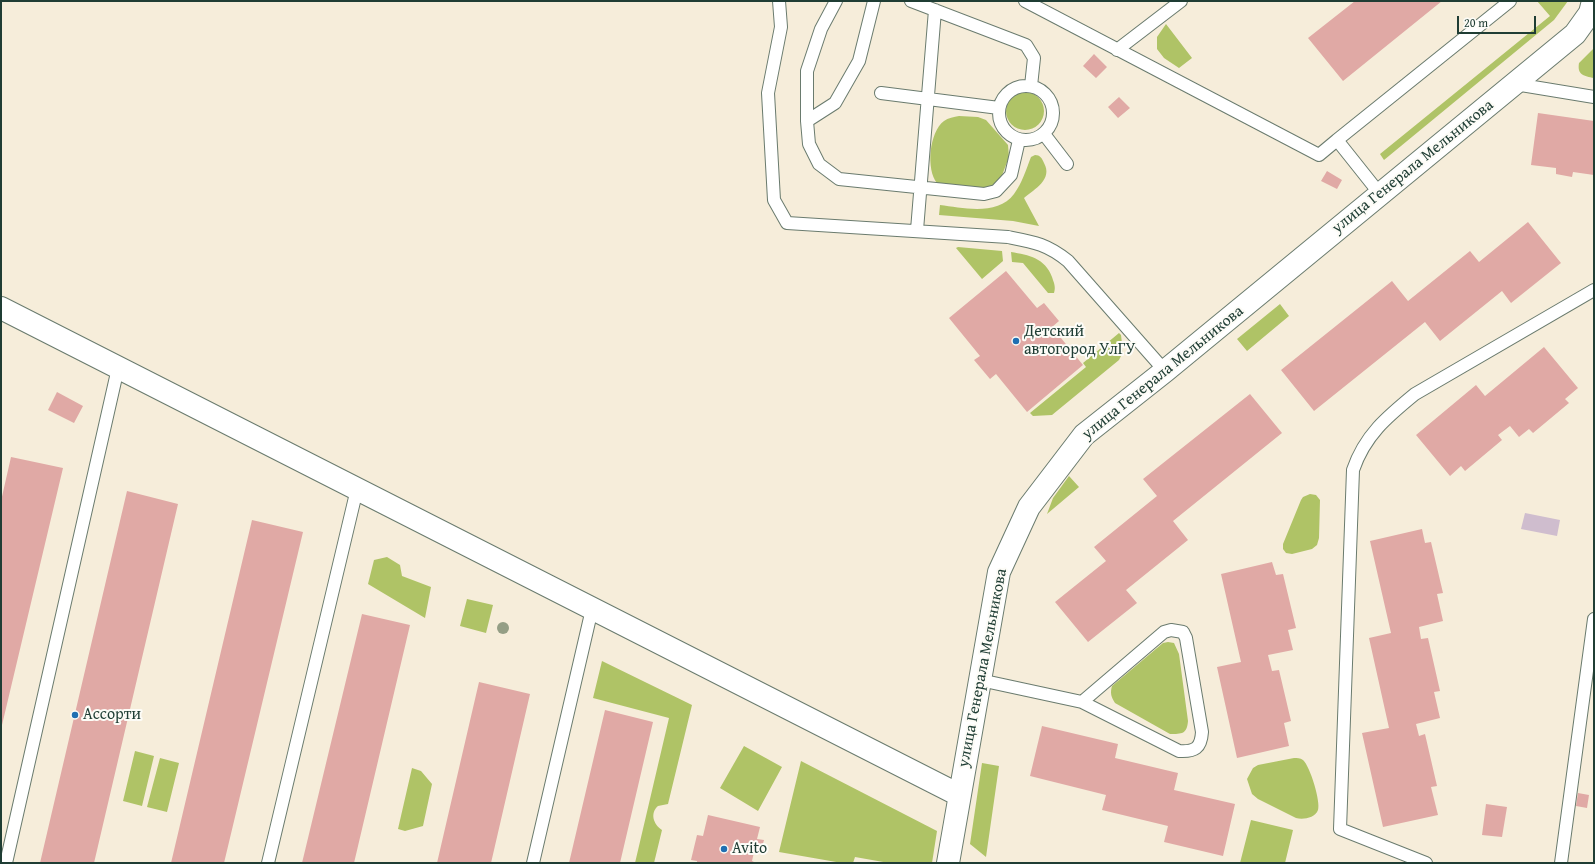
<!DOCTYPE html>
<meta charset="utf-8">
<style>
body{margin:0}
#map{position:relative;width:1595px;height:864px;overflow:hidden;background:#f6edda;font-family:"Gentium Book Plus",serif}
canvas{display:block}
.frame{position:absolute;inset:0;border:2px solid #1f3d34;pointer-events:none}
.scale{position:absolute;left:1457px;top:16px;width:79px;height:18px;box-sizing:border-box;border:2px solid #1f3d34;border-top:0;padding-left:5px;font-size:12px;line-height:14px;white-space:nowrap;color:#1f3d34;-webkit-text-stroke:3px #fdfcf7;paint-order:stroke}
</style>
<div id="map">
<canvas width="1595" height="864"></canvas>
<div class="frame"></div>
<div class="scale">20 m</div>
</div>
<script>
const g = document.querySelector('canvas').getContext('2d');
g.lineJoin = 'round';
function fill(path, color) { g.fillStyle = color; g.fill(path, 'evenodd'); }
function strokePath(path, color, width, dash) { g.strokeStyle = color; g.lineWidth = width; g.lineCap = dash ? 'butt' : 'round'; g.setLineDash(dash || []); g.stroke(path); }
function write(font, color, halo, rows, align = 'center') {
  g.font = font + ' "Gentium Book Plus",serif'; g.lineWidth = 4; g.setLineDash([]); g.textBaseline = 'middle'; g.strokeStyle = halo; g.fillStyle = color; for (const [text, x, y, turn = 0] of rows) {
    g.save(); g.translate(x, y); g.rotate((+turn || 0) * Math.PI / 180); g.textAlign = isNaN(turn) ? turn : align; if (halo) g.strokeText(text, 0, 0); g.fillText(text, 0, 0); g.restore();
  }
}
fill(new Path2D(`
 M1525,513l35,7 -3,16 -36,-7z`), '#cfbdce');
fill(new Path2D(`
 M1537,1h31l-14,19 -170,140 -4,-6 170,-138z
 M1166,24l26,34 -13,10 -15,-10 -7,-9v-12z
 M1594,48v30c-10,-2 -17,-3 -15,-15z
 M1006 111a19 19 0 1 1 38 0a19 19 0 1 1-38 0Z
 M959,116l19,1 8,3 22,25 1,12 -8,21 -4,5 -6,4 -7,2 -47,-6c-11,-13 -8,-51 7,-62 4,-3 10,-4 15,-5z
 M1035,155c5,0 7,3 9,8 9,16 -9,26 -20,35l15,28 -26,-5 -74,-6 1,-10c23,3 58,11 74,-11 8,-11 12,-24 17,-37z
 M958,247l44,4 1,10 -21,18 -26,-31z
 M1011,252c18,3 34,6 41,25 2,6 4,10 2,16h-6l-25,-30 -11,-1z
 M1280,304l9,12 -42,35 -10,-12z
 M1119,333l2,2 2,17 -4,8 -67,55 -19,1 -3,-3 56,-46 -3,-4z
 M1069,476l10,11 -32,27 6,-16z
 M1310,494l6,1 4,5 -1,38 -2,7 -5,4 -20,5 -6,-1 -3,-4v-5l18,-44 2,-3z
 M387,557l13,8 2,11 29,11 -6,31 -57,-34 6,-24z
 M467,599l26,6 -7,28 -26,-7z
 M1168,642l6,1 5,11 9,67c-1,13 -6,13 -18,13l-55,-31c-4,-6 -5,-10 -3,-17l51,-43z
 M602,661l90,44 -24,99 -10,2c-8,7 -5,18 4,24l-8,33h-19l34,-145 -76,-20z
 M744,746l38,21 -24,44 -38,-23z
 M135,751l19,5 -12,50 -19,-5z
 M160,758l19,5 -12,49 -20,-5z
 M1294,758c3,0 6,0 9,2 7,6 18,42 15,50 -3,8 -15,10 -22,8l-38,-19 -6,-5 -5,-15 6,-11 5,-3z
 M801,761l136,70 -5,32h-43l-34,-6 -2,6h-11l-63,-11z
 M982,763l17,3 -13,91 -16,-13z
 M412,768l9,3 11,13 -9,42 -18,5 -7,-2z
 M1251,820l42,10 -8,33h-45z`), '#afc366');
fill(new Path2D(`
 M1355,1h87l-99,80 -35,-43z
 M1094,54l13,13 -11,11 -13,-12z
 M1119,97l11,11 -12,10 -10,-11z
 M1538,113l56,8v54l-21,-3 -1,5 -16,-3v-6l-25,-3z
 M1327,171l15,9 -5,9 -16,-8z
 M1528,222l33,41 -50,40 -9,-12 -62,50 -15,-19 -111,89 -33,-41 111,-89 16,20 62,-50 9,11z
 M1006,271l31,37 7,-5 15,18 -7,6 31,38 -56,47 -31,-38 -6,5 -16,-19 6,-4 -31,-38z
 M1544,347l34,41 -13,11 4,4 -36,30 -4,-4 -10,8 -9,-11 -12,9 4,5 -37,31 -4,-5 -11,10 -34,-41 60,-50 9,11z
 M57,392l26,14 -9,17 -26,-13z
 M1250,394l32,39 -109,88 15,19 -62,50 11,13 -49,39 -33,-40 51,-41 -12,-14 63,-51 -14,-17z
 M11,457l52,11 -61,257 -1,-224z
 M127,491l51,13 -84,359h-54z
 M252,520l51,12 -79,331h-53z
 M1422,529l3,14 6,-1 12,51 -6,1 6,27 -24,6 2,12 7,-1 12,53 -6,1 6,26 -24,6 3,12 6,-2 12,52 -6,1 7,28 -55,12 -21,-94 27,-5 -20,-90 22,-5 -21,-92z
 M1272,562l4,13 7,-1 13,54 -8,2 5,20 -25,5 4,16 7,-1 12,51 -7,2 5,23 -52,12 -20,-91 24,-5 -20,-88z
 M362,614l48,11 -56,238h-52z
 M479,682l51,12 -39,169h-54z
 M605,710l48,12 -33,141h-51z
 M1042,726l76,18 -3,14 63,15 -4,17 61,14 -12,52 -59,-14 4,-16 -66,-16 4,-15 -76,-19z
 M1578,793l11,2 -2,13 -11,-2z
 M1486,804l21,3 -5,30 -20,-2z
 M708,815l52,12 -3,12 7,1 -4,14 -6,-2 -2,9 4,2h-59v-2l-6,-1 6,-25 6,1z`), '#e0a9a5');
const service = new Path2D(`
 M779,1l2,26 -13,66 6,107 13,23 221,14c26,5 39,7 60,24l97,110
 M836,1l-15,28 -14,42v50l2,23 10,20 20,15 145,15 12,-3 15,-16 8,-35
 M911,1l115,44 8,13 -3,28
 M1025,1l294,154 18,-15
 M1117,50l64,-49
 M1515,84l79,13
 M999 113a27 27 0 1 1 54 0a27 27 0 1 1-54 0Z
 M881,93l118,15
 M807,121l28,-18 24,-42 15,-60
 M1044,134l23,30
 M1380,194l-43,-54 173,-139
 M917,230l18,-220
 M980,680l102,22 82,-70 7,-2 12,2 3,6 16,94c-1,16 -7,20 -23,19l-97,-49
 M6,863l112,-495
 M268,863l89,-374
 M533,863l59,-254
 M1426,863l-86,-34 13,-359c12,-35 34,-53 62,-76l179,-104
 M1561,863l33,-244`);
const minor = new Path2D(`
 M1,308l958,487
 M948,863l51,-291 30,-65 55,-72 81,-64 410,-337 15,-21 3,-12`);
strokePath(service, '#6a7b6e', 14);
strokePath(minor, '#6a7b6e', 24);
strokePath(service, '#fff', 12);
strokePath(minor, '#fff', 22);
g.fillStyle = '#949e85';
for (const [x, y] of [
 [503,628]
]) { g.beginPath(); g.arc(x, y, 6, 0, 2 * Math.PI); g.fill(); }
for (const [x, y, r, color] of [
 [1016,341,4,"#1f6fb2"],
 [75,715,4,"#1f6fb2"],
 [724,849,4,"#1f6fb2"]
]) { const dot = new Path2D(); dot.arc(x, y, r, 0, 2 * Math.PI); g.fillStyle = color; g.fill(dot); strokePath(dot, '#fdfcf7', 1.5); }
write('16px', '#1f3d34', '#fdfcf7', [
 ["улица Генерала Мельникова",1413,167,-39],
 ["улица Генерала Мельникова",1163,373,-39],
 ["улица Генерала Мельникова",983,668,-79]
]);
write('16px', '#1f3d34', '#fdfcf7', [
 ["Детский",1024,332],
 ["автогород УлГУ",1024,350],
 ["Ассорти",83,715],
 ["Avito",732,849]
], 'left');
</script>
